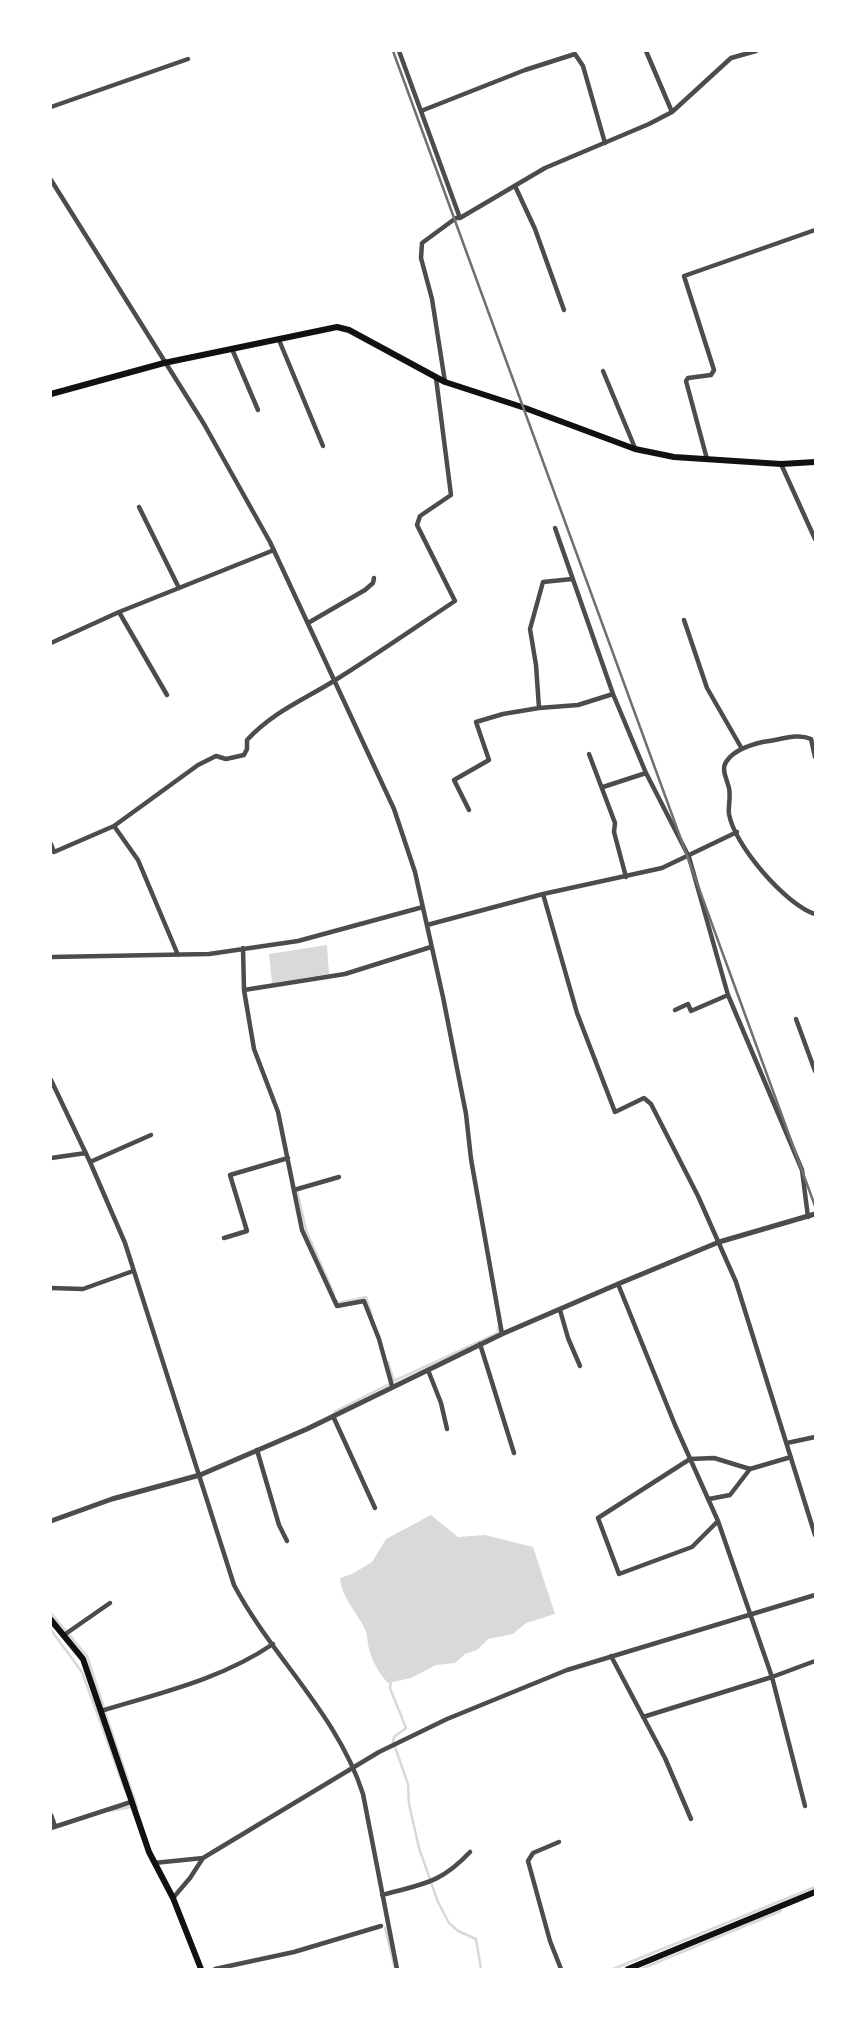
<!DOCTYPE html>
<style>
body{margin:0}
#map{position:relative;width:866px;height:2020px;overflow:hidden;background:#fff;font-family:"Titillium Web",sans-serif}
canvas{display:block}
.frame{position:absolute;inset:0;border:52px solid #fff;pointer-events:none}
</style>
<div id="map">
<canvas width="866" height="2020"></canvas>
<div class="frame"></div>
</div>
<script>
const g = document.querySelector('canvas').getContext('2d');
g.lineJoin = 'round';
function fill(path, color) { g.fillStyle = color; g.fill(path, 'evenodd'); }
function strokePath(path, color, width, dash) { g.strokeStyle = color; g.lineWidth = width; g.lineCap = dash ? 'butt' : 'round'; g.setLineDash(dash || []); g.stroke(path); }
fill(new Path2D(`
 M327,945l2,29 -57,9 -3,-29z
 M431,1515l27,22 27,-2 48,12 22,67 -29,9 -13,11 -25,5 -11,11 -12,4 -10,9 -19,2 -25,13 -23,5c-8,-8 -16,-22 -19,-34 -2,-7 -1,-15 -5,-22 -9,-17 -22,-29 -24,-49l12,-4 20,-12 14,-23z`), '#d9d9d9');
strokePath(new Path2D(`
 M297,1190l9,40 28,64
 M336,1300l2,3 28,-6 6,19
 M388,1362l6,19 104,-48v-6
 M334,1412l57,-29
 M51,1613l36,43 17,52
 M51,1630l31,42 43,118
 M391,1681l-1,7 16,40 -12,9 -1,5
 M105,1712l32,95
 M395,1747l13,37 1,20 10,44 19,54 11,21 9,8 18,8 5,30
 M110,1811l21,-4
 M385,1928l10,41
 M613,1969l202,-82
 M641,1969l140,-58`), '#d9d9d9', 2.5);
strokePath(new Path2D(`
 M399,51l61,167 85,-50 104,-44 23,-12 59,-54 25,-7
 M646,51l26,61
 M51,107l137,-48
 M421,111l104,-41 50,-16 8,12 22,77
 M51,180l153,244 66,118 124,267 21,63 28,125 23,117 5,45 31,175
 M515,186l20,43 29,81
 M279,340l44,106
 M232,349l26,61
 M603,371l32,77
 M445,382l-13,-83 -11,-41 1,-15 34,-25h4
 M707,459l-21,-78 2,-3 23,-3 3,-5 -30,-94 131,-46
 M781,464l34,75
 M139,507l40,81
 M555,528l58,166 33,79 43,84 39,138 74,175 6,47
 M572,579l-29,3 -13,47 6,36 3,43 39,-3 35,-11
 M119,612l48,83
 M684,620l23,68 35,61
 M308,623l57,-33 8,-7 1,-5
 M51,643l68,-31 155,-62
 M589,754l26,69 -1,9 12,45
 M815,757l-4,-18c-13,-6 -28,0 -42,2 -14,2 -35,8 -43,21 -5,8 1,17 3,26 2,9 -1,18 0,26 5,31 57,91 86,100
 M603,787l43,-14
 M469,810l-15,-30 35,-20 -13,-38 27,-8 36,-6
 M114,826l24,34 40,95
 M51,844l3,8 60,-26 84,-61 18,-9 10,3 18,-4 3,-6v-9c27,-29 57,-40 90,-61 40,-25 79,-52 118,-78l-38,-76 3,-9 31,-21 -15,-117
 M543,894l34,119 38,99 29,-14 7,6 47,92 38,86 79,253
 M427,925l116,-31 119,-26 75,-36
 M243,948l1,42 10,59 24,63 24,118 35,76 27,-5 15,38 13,47
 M51,957l158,-3 89,-13 125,-34
 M244,990l101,-16 86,-27
 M675,1010l13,-6 3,7 37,-16
 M796,1019l19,52
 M51,1080l39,82 35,81 109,342c38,72 104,130 129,209l34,175
 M51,1158l35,-5
 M90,1162l61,-27
 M294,1190l45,-13
 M224,1238l23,-7 -17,-56 58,-17
 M618,1284l57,141 43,96 54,156 33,129
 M51,1288l32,1 50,-18
 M560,1310l8,28 12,28
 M480,1344l34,109
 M428,1370l13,33 6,26
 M333,1416l42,92
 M787,1443l28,-6
 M257,1450l22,75 8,16
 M709,1499l21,-4 20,-26
 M718,1521l-26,26 -73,27 -21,-56 92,-59 24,-1 36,11 41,-12
 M64,1635l46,-32
 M611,1656l54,102 26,61
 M101,1711c59,-18 121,-32 172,-67
 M643,1717l129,-40 43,-16
 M51,1815l4,11
 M51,1828l80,-26
 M559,1842l-26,11 -5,8 22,80 11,28
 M203,1858l176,-106 68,-33 120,-49 248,-75
 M154,1863l49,-5 -13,20 -17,20
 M382,1895c40,-11 58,-11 88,-43
 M215,1969l79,-17 87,-26`), '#4c4c4c', 4.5);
strokePath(new Path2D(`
 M51,1521l61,-22 88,-24 107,-46 195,-95 116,-50 101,-42 96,-28`), '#4c4c4c', 5);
strokePath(new Path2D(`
 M51,394l113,-31 173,-36 12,3 96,52 80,26 110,41 39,8 107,7 34,-2`), '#111', 6);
strokePath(new Path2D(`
 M51,1620l32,39 66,193 24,46 28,71
 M628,1969l187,-77`), '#111', 6);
strokePath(new Path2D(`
 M393,51l422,1155`), '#707070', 2.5);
</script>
